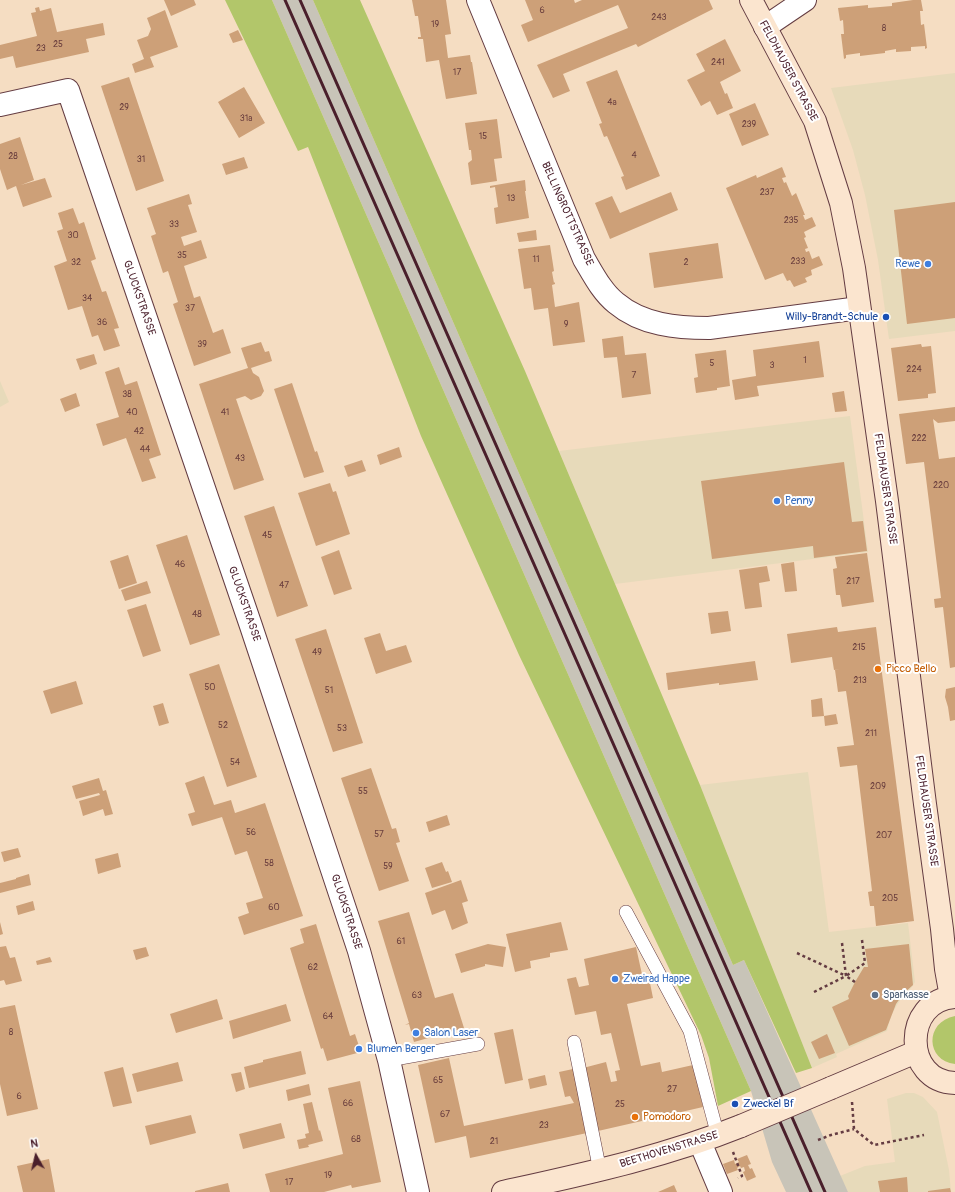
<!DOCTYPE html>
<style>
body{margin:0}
#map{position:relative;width:955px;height:1192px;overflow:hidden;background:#f5ddc2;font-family:Pangolin,sans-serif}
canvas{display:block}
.north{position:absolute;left:16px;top:1136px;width:40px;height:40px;-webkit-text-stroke:3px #fff;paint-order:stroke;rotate:352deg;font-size:11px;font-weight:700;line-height:16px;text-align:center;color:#4a1f2b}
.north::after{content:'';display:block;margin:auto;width:14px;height:18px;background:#4a1f2b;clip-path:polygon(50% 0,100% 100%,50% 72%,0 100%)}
</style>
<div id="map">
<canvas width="955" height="1192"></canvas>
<div class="north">N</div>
</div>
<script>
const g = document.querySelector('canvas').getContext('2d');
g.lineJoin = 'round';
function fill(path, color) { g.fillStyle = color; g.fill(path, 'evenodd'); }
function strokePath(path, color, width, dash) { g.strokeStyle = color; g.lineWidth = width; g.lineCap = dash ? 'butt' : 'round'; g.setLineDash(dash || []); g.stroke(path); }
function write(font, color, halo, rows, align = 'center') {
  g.font = font + ' Pangolin,sans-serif'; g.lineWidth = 4; g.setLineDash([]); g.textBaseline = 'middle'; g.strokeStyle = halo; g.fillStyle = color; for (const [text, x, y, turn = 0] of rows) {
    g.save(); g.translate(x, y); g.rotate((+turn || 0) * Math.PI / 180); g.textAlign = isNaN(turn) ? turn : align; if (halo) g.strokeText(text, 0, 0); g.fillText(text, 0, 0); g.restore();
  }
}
fill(new Path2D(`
 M955,73v258l-66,8 -11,-79 -13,-65 -12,-45 -22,-62z
 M0,381l9,21 -9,5z
 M850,416l18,136 -253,32 -56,-133z
 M808,772l21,160 79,-9 7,59 -3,5 -9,9 -6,9 -6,11 -4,15 -51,23 1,3 -25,11 -112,-283z
 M906,1093h8l9,4 14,15 12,58 2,22h-103l-8,-16 25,-10 30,-4 -8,-63z`), '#e7daba');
fill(new Path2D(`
 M272,0h41l420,965 11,-5 104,232h-62l-14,-30 -21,-71z`), '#c8c4b8');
fill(new Path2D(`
 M225,0h47l479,1091 -33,15 -9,-48 -8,-23 -182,-380 -98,-219 -113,-289 -10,4z
 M313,0h47l165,371 175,414 112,283 -16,5 -52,-113 -11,5z
 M955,1016v48c-29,-3 -31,-42 0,-48z`), '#b2c66a');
fill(new Path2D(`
 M164,0h30l2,5 -25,11z
 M412,0h34l5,34 -6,1 3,23 22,-3 1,7h1l5,32 -31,5 -7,-39 -13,2 -3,-23h-5v-2h3l-3,-21h-3z
 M525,0h49l1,3 7,-3h127l4,9 -75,38 -2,-3 -73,30 7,17 -17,7 -16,-33 91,-37 -10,-23 -90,37 -7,-17 12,-5z
 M913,0h8l2,11h-3l1,14 3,-1 3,24 -2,1v-3l-14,1v4l-15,1v-3l-11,2v2l-25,3v-3l-14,2v3l-2,1 -3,-25h3l-1,-14 -3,1 -2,-13 30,-3v3l24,-2v-3z
 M39,7l1,4 11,-3 6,24 46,-9 2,12 -19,4 3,13 -73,16 -3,-12 -13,3v-14l37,-9 -6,-23 5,-1 -1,-4z
 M165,10l13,37 -28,10 4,10 -19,6 -3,-9 12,-5 -7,-19 11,-4 3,-7 -4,-11z
 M238,30l5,10 -10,3 -4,-9z
 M725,39l16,32 -21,11 5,12 2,-1 6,15 -16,7 -7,-14 -9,5 -14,-26 18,-9 -9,-17z
 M617,70l43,106 -34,14 -5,-13 3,-1 -17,-40 -3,1 -5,-13 3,-1 -16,-41z
 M129,77l35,104 -28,10 -35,-105z
 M244,87l21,36 -26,15 -21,-36z
 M755,103l14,32 -27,11 -13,-32z
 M497,119l5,39 -8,1 3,22 -26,4 -3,-22 4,-3 -1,-10h-2l-4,-27z
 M20,137l14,43 -13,5 24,-7 7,19 -29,10 -7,-21 -9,4 -7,-21v-25z
 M244,157l4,11 -22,7 -4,-11z
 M782,167l4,10 -4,1 2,5 2,-1 6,14 4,-3 9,22h-2l2,5 7,-3 4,9 -12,6 2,5 -2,1 4,10 -3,1 1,3 3,-1 3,8 7,-3 4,9 -12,5 1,5 -7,3 2,4 -13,5 -4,-7 -3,1 -4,-8 -18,7 -39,-92 30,-13 1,3z
 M525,180l1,11h-1l4,27 -33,6 -2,-16 4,-1 -3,-20 -5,1v-2z
 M671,192l7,18 -68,29 -15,-36 17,-7 8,17z
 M189,194l3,10 -4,1 9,27 -16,5 3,9 17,-6 6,18 -23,8 10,32 6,-2 13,37 10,-4 8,24 -37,13 -21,-62 5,-2 -10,-31 -5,2 -12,-37 5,-2 -9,-26z
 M955,202v116l-48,6 -13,-114z
 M73,208l6,16 5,-2 12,37 -5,2 11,31 4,-1 13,37 -5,1 6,17 -16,5 -6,-16 -6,2 -10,-31 -14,4 -14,-44 13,-5 -10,-30 6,-2 -5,-16z
 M536,230l1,10 -18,2 -2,-9z
 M718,243l5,35 -69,10 -5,-35z
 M550,245l4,26 -2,1 2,11 1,-1v2l-3,1 3,22 24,-5 6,40 -32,4 -5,-38 -14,2 -3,-22 -7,1 -6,-40z
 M623,336l2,19 21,-2 5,41 -29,4 -5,-41 -13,1 -2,-19z
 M819,341l5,36 -67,9 2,10 -24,4 -3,-20 24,-4 -3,-26z
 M261,342l4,10 4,-1 3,10 -21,7 2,5 6,4 5,14 -3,5 -10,4 -6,-4 -9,3 28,81 -30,10 -35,-106 49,-16 -7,-20z
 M921,344l1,3 9,-1 5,47 -8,1v4l-30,3 -7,-53z
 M726,350l4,36 -13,2v2l-21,3 -2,-15 4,-1 -3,-23z
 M94,354l3,10 -17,6 -4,-11z
 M119,367l6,18 12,-4 24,74 -12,4 7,19 -14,4 -16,-44 -23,8 -7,-22 23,-7 -14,-45z
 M292,383l23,69 2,-1 7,21 -20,6 -30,-89z
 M844,391l3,20 -12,1 -3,-19z
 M76,393l4,13 -15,6 -5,-13z
 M955,407v14l-17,2 -5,-4 6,40 16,-2v210l-5,1 -7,-61 -8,1 -1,-9 7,-1 -17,-136 -18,2 -7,-50z
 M399,447l3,10 -22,8 -3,-10z
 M362,460l4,11 -18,6 -4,-11z
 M844,462l8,60 11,-1 4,30 -53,7 -1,-12 -101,13 -11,-78z
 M330,483l3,9 3,-1 14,43 -34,12 -18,-53z
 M274,506l34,100 -31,11 -33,-101z
 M187,535l33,100 -30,10 -34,-100z
 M339,550l13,39 -18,6 -13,-38z
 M867,553l7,49 -32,5 -2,-12h-4l-3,-26 4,-1 -2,-11z
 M128,555l9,28 -18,6 -9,-28z
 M794,562l3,29 -12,1 -4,-28z
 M767,566l3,15 -11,2 3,24 -17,2 -6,-39z
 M147,581l4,12 -26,8 -4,-11z
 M146,604l15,47 -18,6 -16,-47z
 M728,611l3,20 -20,3 -3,-21z
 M837,627l1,5 38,-5 38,294 -38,5 -2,-20h-4l-2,-14 4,-1 -15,-126 -17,2 -3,-20 17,-2 -8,-54 -8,1 -3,-22 5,-1 -6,1 -2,-13 -41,6 -4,-29z
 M326,629l37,114 -30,9 -38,-113z
 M380,633l6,18 20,-6 6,17 -36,12 -12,-36z
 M755,661l3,19 -39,5v-2l-51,7 -2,-17z
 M219,664l38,113 -30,10 -38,-113z
 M76,681l7,23 -32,10 -8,-23z
 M955,687v33l-5,1 -2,-14 -3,-10 1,-8z
 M822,698l2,18 -12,1 -1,-17z
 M163,703l6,20 -10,3 -6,-20z
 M836,714l2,10 -13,2 -1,-10z
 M371,768l21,61 4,-1 4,14 -4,1 13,38 -30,10 -38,-113z
 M204,776l10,29 17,-5 4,13 30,-10 38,113 -59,19 -6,-18 11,-4 -3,-10 17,-5 -16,-47 -12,4 -13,-38 -30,9 -4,-12 7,-2 -10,-29z
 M99,778l4,13 3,-1 7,24 -8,2 -2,-7 -20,7 -4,-15 21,-6 -1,-2 -23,6 -4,-13z
 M447,815l3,10 -21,7 -3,-10z
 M18,848l3,9 -17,5 -3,-10z
 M118,853l3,14 -23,7 -3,-15z
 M442,862l4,10 2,-1 4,11 -20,6 -7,-20z
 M29,874l2,11 -31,8v-10l16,-4v-1z
 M461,880l7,21 -6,2 6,20 -16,7 -7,-20 -13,5 -7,-22z
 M33,901l2,9 -17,5 -2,-9z
 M409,912l26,86 18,-5 11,35 -50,14 -5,-18 -4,1 4,-2 -31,-102z
 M0,922l3,12 -3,1z
 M561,922l7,28 -18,3v4l-20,4 1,7 -16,4 -9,-38z
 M316,924l34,112 5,-2 6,18 -34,9 -4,-13 -2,1 -31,-101 14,-5 -4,-14z
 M488,944l18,3 -3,20 -18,-3v2l-24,7 -6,-19z
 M909,944l4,41 -10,9 -7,10 -10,26 -37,16 -17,-39 17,-8 -1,-3 7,-14 9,-15h4l-3,-18z
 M6,946l4,12 5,-1 7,24 -16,4 -2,-5 -4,1v-34z
 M146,947l3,9 -13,4 -3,-10z
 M636,947l7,32 6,-1 4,20 -26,6 14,62 19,-4 2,10 31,-7 10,42 -105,24 -15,-63 23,-6 5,20 6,-1 -2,-10 5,-1 -9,-37 -10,2 -5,-24 -21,4 -8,-36 9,-2 3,10 10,-2 -5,-26z
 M50,957l2,5 -15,3 -1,-4z
 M217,999l6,20 -47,14 -6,-19z
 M286,1004l5,17 -58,18 -4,-18z
 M15,1005l23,104 -31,7 -7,-32v-76z
 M513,1029l10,51 -18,4 -11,-51z
 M827,1034l8,19 -16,6 -8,-17z
 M301,1051l5,23 -57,14 -5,-21 19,-5v-2z
 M449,1058l15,68 110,-23 -4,-7 -5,1 -6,-25 14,-3 14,64 -117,25 -4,-22 -31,7 -17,-78z
 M178,1062l5,19 -46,11 -5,-18z
 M123,1067l9,36 -19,4 -9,-35z
 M241,1072l4,17 -9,3 -5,-18z
 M545,1075l2,10 -17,4 -2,-10z
 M360,1081l21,101 -29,6 -1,-3 -27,7h-54l-5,-18 78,-20 -15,-66z
 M309,1084l2,11 -23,6 -2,-11z
 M312,1102l7,29 1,-1 3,11 -15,4 1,2 -10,2 -2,-9 9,-2 -1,-4 4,-1 -6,-29z
 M191,1115l5,18 -46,12 -5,-19z
 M281,1123l4,15 -42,11 -4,-15z
 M747,1155l4,9 -3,1 2,4 2,-1 4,9 -9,4 -4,-9 2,-1 -1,-4 -3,1 -1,-2 -3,2 1,2 -11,4 -4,-10 11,-4 1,4 4,-2 -2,-3z
 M49,1159l6,33h-32l-6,-26z
 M907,1177l1,15h-28l-2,-11z
 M228,1183l2,9h-35v-1z
 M674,1185l3,7h-19z
 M950,1188l1,4h-23v-1z`), '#cda078');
const lane = new Path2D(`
 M626,912l64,119 28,105
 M574,1042l26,129
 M389,1060l89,-16`);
const street = new Path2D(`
 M478,0l106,259c9,15 18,33 32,44 26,22 61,25 93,25l150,-20
 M765,27l40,-27
 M0,105l68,-15 183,536 108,325 30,109 29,132
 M700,1142l21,50`);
const secondary = new Path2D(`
 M751,0l64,121 26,82 13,65 33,233 38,303 17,125 4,40 5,28
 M955,997c-53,3 -52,85 0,86
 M831,1088l85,-36
 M503,1192c81,-18 161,-35 238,-66`);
strokePath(lane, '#643c42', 14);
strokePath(street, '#643c42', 24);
strokePath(secondary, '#643c42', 24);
strokePath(new Path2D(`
 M797,953l49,23
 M855,982l-9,-6 19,-13 -3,-23
 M814,992l32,-16 -4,-33
 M852,1102l2,27 20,16 50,-10
 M818,1140l13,-5 23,-6
 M733,1152l9,24 -4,2`), '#643c42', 2.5, [3, 3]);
strokePath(lane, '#fff', 13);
strokePath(street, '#fff', 22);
strokePath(secondary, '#fbe5cf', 22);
strokePath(new Path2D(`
 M285,0l526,1192
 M300,0l525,1192`), '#4a1f2b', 3);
const secondaryBridge = new Path2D(`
 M741,1126l90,-38`);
strokePath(secondaryBridge, '#643c42', 24, []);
strokePath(secondaryBridge, '#fbe5cf', 22);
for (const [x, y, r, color] of [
 [928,264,4,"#3f7fe0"],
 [886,317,4,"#1a4fb4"],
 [777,501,4,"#3f7fe0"],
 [878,669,4,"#e8710a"],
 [615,979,4,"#3f7fe0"],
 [875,995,4,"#5c6f8a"],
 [416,1033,4,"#3f7fe0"],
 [359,1049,4,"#3f7fe0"],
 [735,1104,4,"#1a4fb4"],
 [635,1117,4,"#e8710a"]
]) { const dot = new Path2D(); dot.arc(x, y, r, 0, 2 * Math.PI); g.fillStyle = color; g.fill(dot); strokePath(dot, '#fff', 1.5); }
write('9px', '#6b3f3e', null, [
 ["6",542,11],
 ["243",659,18],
 ["19",435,25],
 ["8",884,29],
 ["25",58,45],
 ["23",41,49],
 ["241",718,63],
 ["17",457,73],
 ["4a",612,103],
 ["29",124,108],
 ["31a",246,119],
 ["239",749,125],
 ["15",483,137],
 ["4",634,156],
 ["28",13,157],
 ["31",141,160],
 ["237",767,193],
 ["13",511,199],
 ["235",791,221],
 ["33",174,225],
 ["30",73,236],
 ["35",182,256],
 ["11",536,260],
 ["233",798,262],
 ["32",76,263],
 ["2",686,263],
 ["34",87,299],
 ["37",190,309],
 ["36",102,323],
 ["9",566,325],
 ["39",202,345],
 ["1",805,361],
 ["5",712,364],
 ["3",772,366],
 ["224",914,370],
 ["7",634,376],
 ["38",127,395],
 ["40",132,413],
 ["41",225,413],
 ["42",139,432],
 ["222",919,439],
 ["44",145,450],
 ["43",240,459],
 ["220",941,486],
 ["45",267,536],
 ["46",180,565],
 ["217",853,582],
 ["47",284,586],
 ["48",197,615],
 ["215",859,648],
 ["49",317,653],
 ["213",860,681],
 ["50",210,688],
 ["51",329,691],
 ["52",223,726],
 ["53",342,729],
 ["211",871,734],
 ["54",235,763],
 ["209",878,787],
 ["55",363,792],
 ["56",251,833],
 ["57",379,835],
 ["207",884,836],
 ["58",269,864],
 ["59",388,867],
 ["205",890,899],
 ["60",274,908],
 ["61",401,942],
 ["62",313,968],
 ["63",417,996],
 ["64",328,1017],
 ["8",11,1033],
 ["65",438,1081],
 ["27",672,1090],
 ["6",19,1097],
 ["66",348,1104],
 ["25",620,1105],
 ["67",445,1115],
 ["23",544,1126],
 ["68",356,1140],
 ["21",494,1142],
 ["19",328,1176],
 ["17",289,1183]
]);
write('11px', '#4a1f2b', '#fff', [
 ["FELDHAUSER STRASSE",788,71,62],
 ["BELLINGROTTSTRASSE",567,214,66],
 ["GLUCKSTRASSE",139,298,71],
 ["FELDHAUSER STRASSE",885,489,82],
 ["GLUCKSTRASSE",244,604,71],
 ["FELDHAUSER STRASSE",926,811,82],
 ["GLUCKSTRASSE",346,912,72],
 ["BEETHOVENSTRASSE",669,1150,-17]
]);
write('11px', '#366cbe', '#fff', [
 ["Rewe",920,264,"right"],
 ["Penny",785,501],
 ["Zweirad Happe",623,979],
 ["Salon Laser",424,1033],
 ["Blumen Berger",367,1049]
], 'left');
write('11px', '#164399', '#fff', [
 ["Willy-Brandt-Schule",878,317],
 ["Zweckel Bf",743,1104,"left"]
], 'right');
write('11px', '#c56008', '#fff', [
 ["Picco Bello",886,669],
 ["Pomodoro",643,1117]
], 'left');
write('11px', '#4e5e75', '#fff', [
 ["Sparkasse",883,995]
], 'left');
</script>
